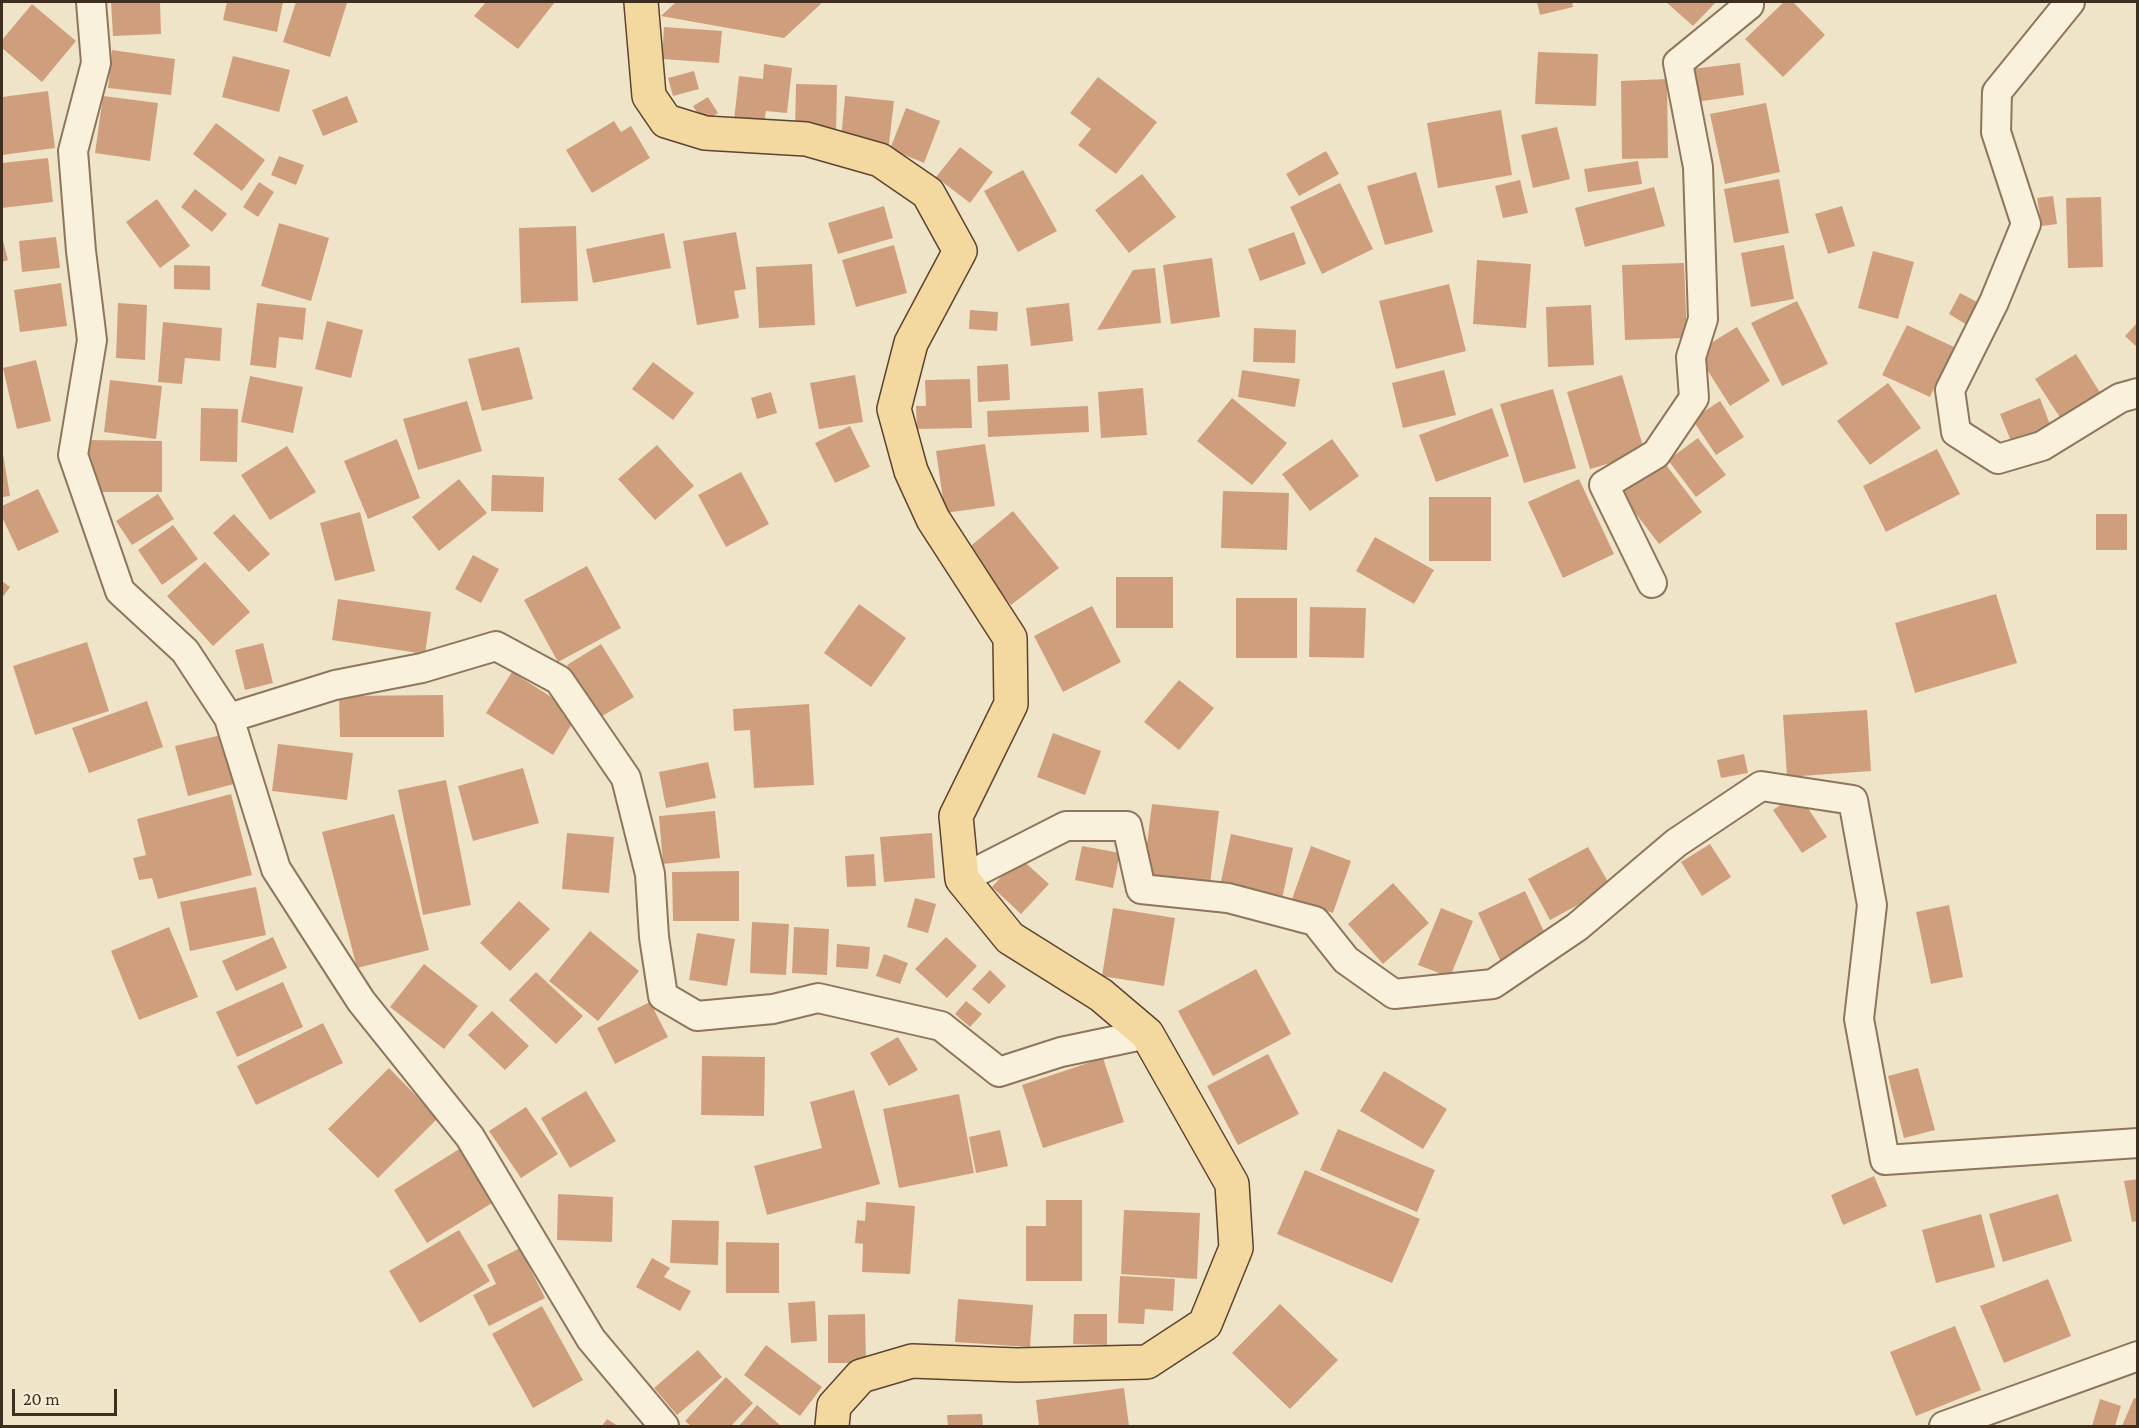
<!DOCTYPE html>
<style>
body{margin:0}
#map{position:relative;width:2139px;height:1428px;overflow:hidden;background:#f0e4c8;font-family:"Crimson Pro",serif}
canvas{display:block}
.frame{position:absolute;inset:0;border:3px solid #3d2e20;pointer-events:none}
.scale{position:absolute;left:12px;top:1389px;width:105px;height:27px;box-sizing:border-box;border:3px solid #3d2e20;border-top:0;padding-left:8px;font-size:18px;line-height:21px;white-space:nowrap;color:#3d2e20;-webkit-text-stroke:4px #f7eed8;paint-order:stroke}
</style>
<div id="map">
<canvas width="2139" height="1428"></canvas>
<div class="frame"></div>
<div class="scale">20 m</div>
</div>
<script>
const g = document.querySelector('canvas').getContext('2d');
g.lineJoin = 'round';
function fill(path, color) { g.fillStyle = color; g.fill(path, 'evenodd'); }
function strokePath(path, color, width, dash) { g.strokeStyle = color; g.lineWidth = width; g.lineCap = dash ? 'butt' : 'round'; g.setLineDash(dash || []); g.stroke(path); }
fill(new Path2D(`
 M111,2h49l1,32 -48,2z
 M227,2h56l-6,30 -54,-12z
 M296,2l51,1 -17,54 -47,-15z
 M486,2h69l-37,47 -44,-33z
 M676,2h147l-39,36 -123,-22z
 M1537,2h35l1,5 -33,8z
 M1666,2h50l-23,24z
 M1784,2h9l32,33 -42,42 -38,-38z
 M32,4l44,37 -34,41 -40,-34v-8z
 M664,27l58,4 -3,32 -57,-4z
 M112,50l63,9 -4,36 -63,-7z
 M1538,52l60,2 -2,52 -61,-2z
 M233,56l57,14 -11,42 -57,-15z
 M1740,63l4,32 -48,7 -4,-33z
 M764,64l28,4 -5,45 -21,-2 -2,12 -30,-3 5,-44 24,3z
 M694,71l5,18 -26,7 -5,-18z
 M1098,77l59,45 -41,52 -38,-29 13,-16 -21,-16z
 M1667,79l1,79 -46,1 -1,-78z
 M796,84l41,1 -1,50 -41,-2z
 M48,91l7,57 -53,7v-58z
 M103,96l55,7 -8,58 -55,-8z
 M347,96l11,26 -35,14 -11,-26z
 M845,96l49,5 -5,43 -48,-5z
 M708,97l10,16 -15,9 -10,-16z
 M1766,103l14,69 -55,12 -15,-70z
 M906,108l34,13 -16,42 -34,-14z
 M1501,110l11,65 -74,13 -11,-65z
 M614,121l7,11 10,-6 19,32 -58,35 -26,-43z
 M216,123l49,37 -23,31 -49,-37z
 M1557,127l13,52 -37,9 -12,-53z
 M960,147l33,25 -23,31 -34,-26z
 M1326,151l13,23 -40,22 -13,-22z
 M279,156l25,9 -8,20 -25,-10z
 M48,158l5,44 -51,6v-45z
 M1638,161l4,23 -54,8 -4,-23z
 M1023,170l34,61 -39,21 -34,-61z
 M1416,172l17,60 -48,13 -18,-59z
 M1142,174l34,43 -47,36 -34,-43z
 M1779,179l10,54 -55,10 -10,-54z
 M1520,180l8,33 -25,5 -8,-32z
 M259,182l15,10 -16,25 -15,-10z
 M1340,183l33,66 -51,25 -32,-67z
 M1654,187l11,39 -80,21 -10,-39z
 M195,189l32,25 -15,18 -31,-25z
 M2053,196l4,28 -15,2 -5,-28z
 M2101,197l2,70 -35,1 -2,-70z
 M157,199l33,47 -30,22 -34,-46z
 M884,206l9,32 -55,16 -10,-31z
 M1842,206l13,40 -27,8 -13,-40z
 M279,223l50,15 -18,63 -50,-15z
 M576,226l2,75 -57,2 -2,-75z
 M736,232l10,57 -12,2 5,27 -42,7 -14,-84z
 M1294,232l12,32 -46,17 -12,-32z
 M664,233l7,35 -78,15 -7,-34z
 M2,237l6,23 -6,2z
 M56,237l4,31 -38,4 -3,-31z
 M894,245l13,48 -51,14 -14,-47z
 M1784,245l10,54 -43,8 -10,-54z
 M1873,251l41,11 -16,57 -40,-11z
 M1212,258l8,59 -49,7 -8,-59z
 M1477,260l54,4 -5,64 -53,-4z
 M1684,263l3,75 -62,2 -3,-75z
 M812,264l3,61 -56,3 -3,-61z
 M174,265l36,1v24l-36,-1z
 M1155,268l6,55 -64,7 36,-60z
 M61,283l6,43 -47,6 -6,-42z
 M1449,284l17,67 -70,18 -17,-68z
 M1960,293l19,10 -12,22 -18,-11z
 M1797,301l31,63 -46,22 -31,-63z
 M118,303l29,2 -2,55 -29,-2z
 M257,303l49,5 -3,32 -24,-3 -3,31 -26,-3z
 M1069,303l4,38 -42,5 -5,-38z
 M1591,305l3,60 -46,2 -2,-60z
 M970,310l28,2 -1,19 -28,-2z
 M327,321l36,9 -12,48 -36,-9z
 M163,322l59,6 -2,33 -35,-3 -3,26 -24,-2z
 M2138,322v26l-13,-12z
 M1907,325l47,22 -24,50 -48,-22z
 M1737,327l33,54 -40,25 -34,-54z
 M1254,328l42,2 -1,33 -42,-1z
 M519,347l14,52 -51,12 -14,-52z
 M2076,354l25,40 -40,25 -26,-40z
 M36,360l15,61 -34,8 -14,-61z
 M653,362l41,31 -21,27 -41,-31z
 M1008,364l2,36 -32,2 -1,-36z
 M1242,370l58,9 -5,28 -57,-10z
 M1444,370l12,45 -53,13 -11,-45z
 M855,375l8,47 -44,7 -9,-46z
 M1622,375l23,78 -55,16 -23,-77z
 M250,376l53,11 -10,46 -52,-11z
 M970,379l2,49 -55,1 -1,-23h10l-1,-26z
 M110,380l52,6 -6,53 -52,-7z
 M1888,383l33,45 -51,37 -33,-44z
 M1143,388l4,47 -46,3 -3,-46z
 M1553,389l23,79 -52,15 -24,-79z
 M771,392l6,21 -20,6 -6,-21z
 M1232,398l55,45 -35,42 -55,-44z
 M2040,398l12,32 -39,16 -13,-32z
 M467,401l15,50 -64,19 -15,-51z
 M1720,401l24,36 -28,18 -24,-36z
 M1088,406l1,26 -101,5 -1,-26z
 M201,408l37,1 -1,53 -37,-1z
 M1492,408l17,48 -73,26 -17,-47z
 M850,426l20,41 -35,16 -20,-40z
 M1698,438l28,37 -30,22 -28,-37z
 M397,439l23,59 -52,21 -24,-58z
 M1332,439l27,37 -49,35 -28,-37z
 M86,440l76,1v51h-77z
 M985,444l10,62 -50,7 -9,-62z
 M657,445l37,41 -39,34 -37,-41z
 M287,446l29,46 -46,28 -29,-45z
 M1937,449l23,45 -74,38 -23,-46z
 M3,454l7,42 -8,1v-42z
 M1660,457l42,55 -43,32 -42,-55z
 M741,472l28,52 -43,23 -28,-52z
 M492,475l52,2 -1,35 -52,-1z
 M459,479l28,34 -48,38 -27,-34z
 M1579,479l35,75 -51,24 -35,-76z
 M38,489l21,43 -41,19 -16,-34v-11z
 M1223,491l66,2 -2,57 -66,-2z
 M158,494l16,25 -42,26 -16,-24z
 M1429,497h62v64h-62z
 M1013,511l46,57 -48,37 -44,-56z
 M360,512l15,59 -40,10 -15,-58z
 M234,514l36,40 -21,18 -36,-39z
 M2096,514h31v36h-31z
 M173,525l25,34 -36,26 -24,-35z
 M1375,537l59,33 -20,34 -58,-33z
 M473,555l26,14 -18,34 -26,-14z
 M205,562l45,50 -37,34 -46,-50z
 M587,566l34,62 -63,34 -34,-62z
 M1116,577h57v51h-57z
 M2,581l8,6 -8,11z
 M1996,594l21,69 -102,30 -20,-70z
 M1236,598h61v60h-61z
 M338,599l93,13 -6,42 -93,-14z
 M859,604l47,34 -35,49 -47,-34z
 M1092,606l29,56 -58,30 -29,-56z
 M1310,607l56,1 -2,50 -55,-1z
 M87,642l22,69 -74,24 -22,-69z
 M263,643l10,40 -28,7 -10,-40z
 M601,644l33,53 -35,21 -32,-53z
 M512,672l66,42 -25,41 -67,-42z
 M1179,680l35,28 -35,42 -35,-28z
 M443,695l1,42h-104l-1,-41z
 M147,701l16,46 -74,26 -17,-45z
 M809,704l5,81 -60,3 -4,-58 -16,1 -1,-22z
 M1867,710l4,61 -84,6 -4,-62z
 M1053,733l48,18 -16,44 -48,-18z
 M221,735l13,49 -46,12 -13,-50z
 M278,744l75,9 -6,47 -75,-9z
 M1744,754l4,19 -27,5 -4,-18z
 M708,762l8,36 -50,10 -7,-36z
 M523,768l16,55 -66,18 -15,-55z
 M446,780l25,125 -48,10 -25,-125z
 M1798,793l29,44 -25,16 -29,-43z
 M231,794l21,81 -94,24 -6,-21 -13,2 -6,-22 13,-3 -9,-36z
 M1152,804l67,7 -9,73 -67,-7z
 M715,811l5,47 -57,6 -4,-48z
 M394,814l35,136 -72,18 -35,-136z
 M567,833l47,4 -5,56 -47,-4z
 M932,833l3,45 -51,4 -4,-45z
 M1231,834l62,14 -11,51 -62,-13z
 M1710,844l21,33 -29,19 -21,-34z
 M1082,846l38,7 -7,35 -38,-8z
 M1311,846l40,15 -18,52 -41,-14z
 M1588,847l23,40 -61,33 -22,-41z
 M874,854l2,32 -29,1 -2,-31z
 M1019,857l30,27 -28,30 -29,-27z
 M739,871v50h-66l-1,-49z
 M1393,883l36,40 -46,41 -35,-40z
 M256,887l10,48 -76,16 -10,-49z
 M1525,891l23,49 -47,22 -23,-49z
 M915,898l21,6 -8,29 -21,-6z
 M519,901l31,28 -40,42 -30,-28z
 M1949,905l14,72 -32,7 -15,-72z
 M1113,908l62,10 -11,68 -62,-10z
 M1441,908l32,13 -23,56 -32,-12z
 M752,922l37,2 -3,51 -36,-2z
 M169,927l29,70 -59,23 -28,-69z
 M794,927l35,2 -2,46 -35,-2z
 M590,931l49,40 -41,50 -49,-40z
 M697,933l38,6 -8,47 -38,-6z
 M273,937l14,31 -51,23 -14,-30z
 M946,937l31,29 -30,32 -32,-29z
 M837,944l33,3 -2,22 -32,-2z
 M884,954l24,9 -8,21 -24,-8z
 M424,964l54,42 -34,43 -54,-42z
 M1256,969l35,65 -78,42 -35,-65z
 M990,970l16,16 -17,18 -17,-15z
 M536,972l47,44 -27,28 -47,-44z
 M283,982l20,45 -66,30 -21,-45z
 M966,1001l16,13 -12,13 -15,-13z
 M650,1002l18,35 -53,27 -18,-36z
 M492,1011l37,35 -24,24 -37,-35z
 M323,1023l20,40 -87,42 -19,-39z
 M898,1037l20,33 -29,16 -19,-33z
 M1268,1054l31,60 -61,31 -31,-59z
 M702,1056l63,1 -1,59 -63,-1z
 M1103,1058l21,64 -81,26 -21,-63z
 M389,1068l49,50 -60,60 -50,-49z
 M1918,1068l17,62 -31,8 -16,-62z
 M1384,1071l63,38 -24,40 -63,-38z
 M854,1090l26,94 -113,31 -13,-49 68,-18 -12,-46z
 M586,1091l30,50 -46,27 -29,-50z
 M959,1094l15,79 -75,15 -16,-79z
 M526,1107l32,47 -37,24 -32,-47z
 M1338,1129l97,41 -18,42 -97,-42z
 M1000,1130l8,36 -32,7 -7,-36z
 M464,1146l33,54 -70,43 -33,-53z
 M1305,1170l115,49 -28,64 -115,-49z
 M1874,1176l13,30 -44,19 -12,-30z
 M2138,1179v42l-6,1 -8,-41z
 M558,1194l55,3 -1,45 -55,-2z
 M2058,1194l14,47 -69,21 -14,-48z
 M1046,1200h36v81h-56v-55h20z
 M866,1202l49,4 -5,68 -48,-2 1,-28 -8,-1 2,-23 8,1z
 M1124,1210l76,3 -3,66 -76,-5z
 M1981,1214l14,53 -59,16 -14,-53z
 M672,1220l47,1 -1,44 -48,-2z
 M459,1230l31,51 -70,42 -31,-52z
 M726,1242l53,1v50h-53z
 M520,1248l25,50 -56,28 -16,-31 23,-11 -9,-19z
 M652,1258l18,10 -6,9 27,14 -11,20 -44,-24z
 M1120,1276l55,3 -2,32 -28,-2 -1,15 -26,-1z
 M2048,1279l23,57 -67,27 -24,-57z
 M958,1299l75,6 -3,42 -75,-5z
 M815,1301l2,40 -26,2 -3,-40z
 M1280,1304l58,56 -48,49 -58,-56z
 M542,1306l41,74 -50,28 -41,-74z
 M865,1314l1,49h-38v-48z
 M1074,1314h33v31l-34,-1z
 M1955,1326l26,64 -65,26 -26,-64z
 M766,1345l56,42 -22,29 -56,-41z
 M698,1350l24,27 -45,38 -23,-27z
 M726,1377l27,26 -22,23h-40l-6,-5z
 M1124,1388l5,38h-90l-3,-26z
 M2134,1398l4,1v27h-16z
 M2100,1399l21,7 -6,20h-23z
 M757,1405l24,21h-42z
 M982,1414l1,12h-35l-1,-11z
 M607,1419l11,7h-16z`), '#cf9f7d');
const street = new Path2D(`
 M91,2l5,61 -23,88 8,100 11,89 -19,115 47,136 65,60 44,67 47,151 85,132 109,136 121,202 73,87
 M2070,2l-73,90 -1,40 30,92 -32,78 -44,88 6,42 42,27 44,-13 78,-48 18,-5
 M1652,583l-48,-98 52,-31 38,-56 -3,-41 12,-38 -5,-152 -20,-104 71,-58v-3
 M229,718l106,-33 87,-17 74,-22 63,34 67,98 24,96 4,63 9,59 34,20 76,-7 45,-11 123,28 58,46 62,-20 86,-18
 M962,879l104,-53h61l14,63 87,9 87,23 31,39 48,34 99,-10 84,-57 99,-84 85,-57 92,14 19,105 -13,114 26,141 253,-17
 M1944,1426l194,-70`);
const primary = new Path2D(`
 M641,2l8,94 17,25 39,12 101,6 74,21 48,33 32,58 -49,92 -17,66 17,62 22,48 77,119 1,66 -55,112 6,63 48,59 91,57 46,39 85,150 4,64 -31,76 -58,38 -130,3 -105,-4 -51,15 -27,30 -2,20`);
strokePath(street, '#8d765c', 32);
strokePath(primary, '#5b4430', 36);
strokePath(street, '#faf1dc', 28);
strokePath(primary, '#f3d9a0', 33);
</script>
